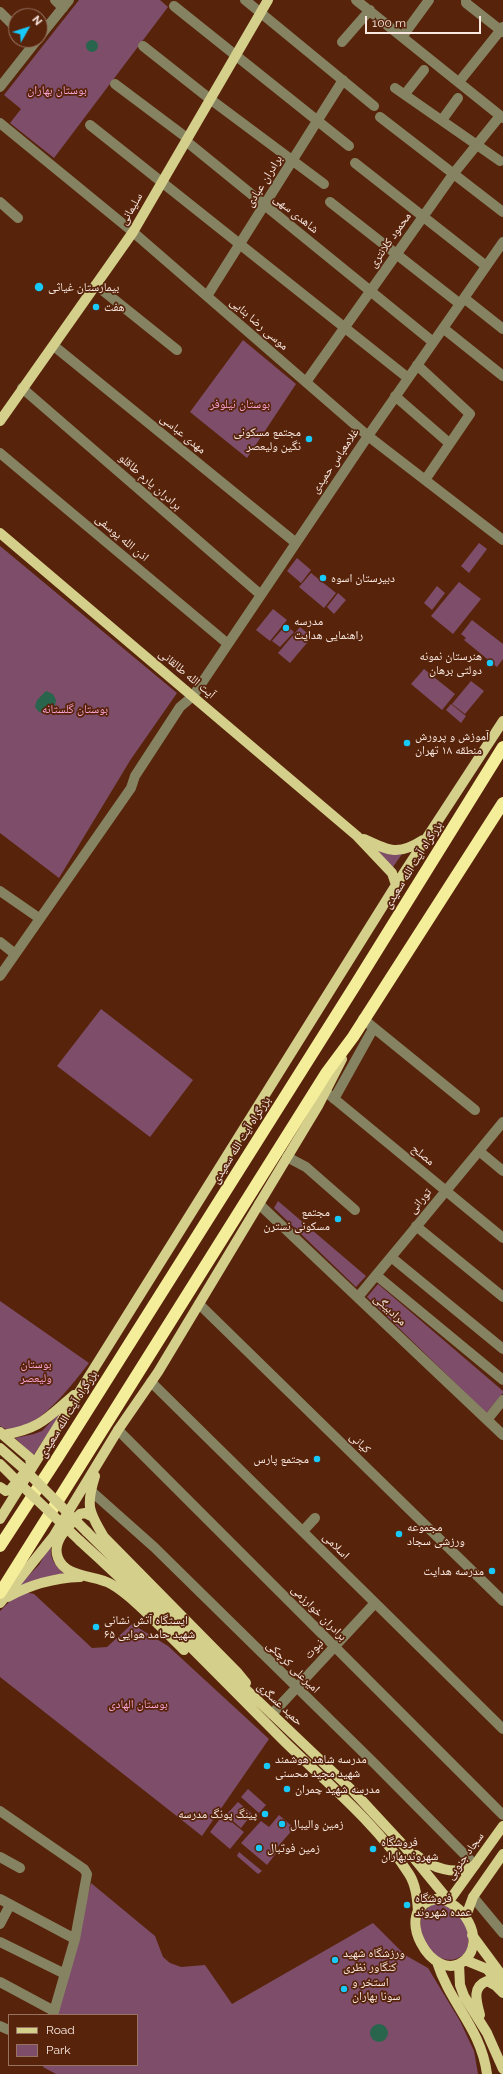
<!DOCTYPE html>
<meta charset="utf-8">
<style>
body{margin:0}
#map{position:relative;width:503px;height:2074px;overflow:hidden;background:#57240b;font-family:Raleway,sans-serif}
canvas{display:block}
.legend{position:absolute;left:8px;top:2014px;width:130px;height:52px;box-sizing:border-box;background:#57240b;border:1px solid #987361;margin:0;padding:5px 7px;list-style:none;font-size:12px;color:#fae9e2}
.legend li{display:flex;align-items:center;gap:8px;height:20px}
.legend b{width:20px;border:1px solid #987361}
.north{position:absolute;left:8px;top:8px;width:40px;height:40px;box-sizing:border-box;background:#57240b;border:1px solid #987361;border-radius:50%;rotate:51deg;font-size:11px;font-weight:700;line-height:16px;text-align:center;color:#fae9e2}
.north::after{content:'';display:block;margin:auto;width:14px;height:18px;background:#18cafb;clip-path:polygon(50% 0,100% 100%,50% 72%,0 100%)}
.scale{position:absolute;left:365px;top:16px;width:116px;height:18px;box-sizing:border-box;border:2px solid #fae9e2;border-top:0;padding-left:5px;font-size:12px;line-height:14px;white-space:nowrap;color:#fae9e2;-webkit-text-stroke:3px #57240b;paint-order:stroke}
</style>
<div id="map">
<canvas width="503" height="2074"></canvas>
<ul class="legend">
<li><b style="height:5px;background:#d4cf8b"></b>Road</li>
<li><b style="height:11px;background:#7e4d6a"></b>Park</li>
</ul>
<div class="north">N</div>
<div class="scale">100 m</div>
</div>
<script>
const g = document.querySelector('canvas').getContext('2d');
g.lineJoin = 'round';
function fill(path, color) { g.fillStyle = color; g.fill(path, 'evenodd'); }
function strokePath(path, color, width, dash) { g.strokeStyle = color; g.lineWidth = width; g.lineCap = dash ? 'butt' : 'round'; g.setLineDash(dash || []); g.stroke(path); }
function write(font, color, halo, rows, align = 'center') {
  g.font = font + ' Raleway,"Noto Naskh Arabic",sans-serif'; g.lineWidth = 3.5; g.setLineDash([]); g.textBaseline = 'middle'; g.strokeStyle = halo; g.fillStyle = color; for (const [text, x, y, turn = 0] of rows) {
    g.save(); g.translate(x, y); g.rotate((+turn || 0) * Math.PI / 180); g.textAlign = isNaN(turn) ? turn : align; if (halo) g.strokeText(text, 0, 0); g.fillText(text, 0, 0); g.restore();
  }
}
fill(new Path2D(`
 M79,0h81l8,7 -114,151 -44,-35 11,-14 -17,-14z
 M243,340l53,44 -49,74 -57,-46z
 M479,543l8,6 -18,24 -8,-7z
 M0,546l177,147 -46,66 -72,119 -59,-45z
 M297,558l14,12 -10,13 -14,-12z
 M311,573l25,20 -12,15 -25,-21z
 M459,582l22,17 -28,35 -22,-18z
 M437,586l8,7 -13,17 -8,-7z
 M338,593l8,7 -12,14 -7,-7z
 M273,609l14,11 -17,21 -14,-11z
 M472,620l31,24v15l-6,8 -33,-27 2,-2 -5,-4z
 M286,625l8,7 -14,15 -8,-6z
 M300,627l12,10 -22,26 -12,-10z
 M424,669l31,25 -13,16 -31,-26z
 M471,681l13,10 -19,23 -13,-10z
 M451,704l15,12 -5,7 -15,-13z
 M369,846l33,8 -9,13z
 M101,1009l92,71 -43,57 -93,-71z
 M278,1201l88,75 -10,11 -82,-79z
 M378,1284l125,107v2l-17,20 -119,-116z
 M0,1301l89,62c-15,19 -61,82 -89,63z
 M65,1407l-32,49 -18,-18 19,-4 8,-3z
 M52,1542c-4,14 2,24 13,32l-50,15 24,-24z
 M24,1592l10,2 58,54 15,-1 25,-23 36,22 101,93 -67,97 -202,-159v-66l14,-14z
 M248,1789l18,16 -7,8 -18,-16z
 M238,1802l14,12 -11,14 -15,-13z
 M223,1815l21,17 -14,17 -20,-17z
 M279,1815l15,13 -19,22 2,2 -10,13 -26,-22 20,-22 8,6z
 M239,1852l23,19 -4,3 -21,-18z
 M91,1883l64,53 8,21 7,6 11,4 24,-2 27,39 141,-81 32,32 23,13 32,53 14,30 4,23h-422l-13,-7 1,-2h93v-50h-80z
 M434,1904c21,0 37,20 34,41 0,6 -3,9 -8,12 -28,16 -57,-40 -26,-53z`), '#7e4d6a');
fill(new Path2D(`
 M86 46a6 6 0 1 1 12 0a6 6 0 1 1-12 0Z
 M46,691l7,3 3,6 -2,11 -7,3 -8,-2 -4,-5 2,-7z
 M370 2033a9 9 0 1 1 18 0a9 9 0 1 1-18 0Z`), '#29654d');
strokePath(new Path2D(`
 M55,0l8,8
 M245,0l129,106
 M356,0l147,118
 M466,0v3l37,29
 M174,6l175,140
 M0,12l16,16
 M40,36l29,-36
 M402,37l27,-37
 M342,42l28,-32
 M143,46l67,53 114,85
 M459,82l44,-55
 M115,84l72,54
 M0,87l37,-47
 M395,88l105,73
 M405,94l19,-24
 M380,117l123,95
 M442,120l16,-22
 M0,123l133,109 235,204 135,104
 M90,125l318,253
 M186,141l247,201
 M355,163l131,103
 M0,202l18,16
 M330,202l130,102
 M96,285l81,65
 M207,296l136,-216
 M464,298l39,31
 M443,328l60,48
 M54,346l242,197
 M417,365l53,49 -45,66
 M306,382l148,-209 46,-57
 M22,388l239,207
 M395,396l54,47
 M0,453l228,191
 M0,891l39,27
 M0,942l15,12
 M0,976l131,-188 4,-12 45,-69 13,-11 175,-260 135,-194
 M363,1019l112,91
 M326,1092l177,146
 M334,1099l39,-70
 M479,1151l24,20
 M287,1157l19,10 49,43
 M259,1204l244,231
 M416,1226l87,71
 M391,1257l112,92
 M376,1275l127,105
 M358,1297l145,-175
 M199,1304l304,297
 M151,1382l352,347
 M487,1420l16,-20
 M118,1430l385,385
 M91,1491l63,56 220,216 101,102
 M303,1531l12,-13
 M272,1714l103,-111
 M0,1811l84,58 3,5 -12,65 -22,76
 M0,1857l20,11
 M473,1897l30,36
 M0,1899l75,40
 M0,1924l10,-19
 M0,1942l65,32
 M0,1982l54,29
 M0,2026l9,4`), '#858362', 10);
strokePath(new Path2D(`
 M0,421l133,-189 135,-232
 M0,533l357,303 35,37 4,12
 M364,839c25,12 34,17 59,1
 M0,1432l3,3c37,-6 44,-17 71,-40
 M0,1448l24,21
 M0,1464l16,16
 M95,1476c-9,29 -7,35 9,61l133,135 9,11
 M0,1487l6,4 4,-1 21,-25 -1,-7 -27,-23
 M91,1516l-6,-3 -5,1c-10,11 -29,27 -22,44 7,20 38,17 53,26 23,13 53,47 73,66
 M0,1519l396,-634 107,-164
 M87,1532l146,145 121,115 50,54 45,55 54,-75
 M80,1541c71,64 137,133 205,201 41,40 93,83 124,132 7,11 8,24 9,37
 M8,1597c23,-13 46,-19 72,-20
 M0,1603l53,-66 65,-107 40,-58 160,-266 24,-47
 M416,1855c16,13 39,21 57,11
 M436,1899c26,0 51,41 29,61 -32,28 -76,-53 -29,-61z
 M466,1916l7,-19 30,-43
 M472,1935l31,42
 M465,1960l22,9 15,19
 M437,1962c13,42 44,66 50,112
 M459,1964l1,21 4,11 23,37 16,36
 M480,2015c-3,-12 -9,-28 7,-34l9,5 7,7`), '#d4cf8b', 10);
strokePath(new Path2D(`
 M0,1546l58,-89 298,-473 147,-237
 M0,1593l327,-521 26,-35 150,-234`), '#f4ed9a', 12);
strokePath(new Path2D(`
 M24,1469l63,63
 M16,1480l64,61`), '#d4cf8b', 10);
for (const [x, y, r, color] of [
 [39,287,5,"#18cafb"],
 [96,307,4,"#18cafb"],
 [309,439,4,"#18cafb"],
 [323,578,4,"#18cafb"],
 [286,628,4,"#18cafb"],
 [490,663,4,"#18cafb"],
 [407,743,4,"#18cafb"],
 [338,1219,4,"#18cafb"],
 [317,1459,4,"#18cafb"],
 [399,1534,4,"#18cafb"],
 [492,1571,4,"#18cafb"],
 [96,1627,4,"#18cafb"],
 [267,1766,4,"#18cafb"],
 [287,1789,4,"#18cafb"],
 [265,1814,4,"#18cafb"],
 [282,1824,4,"#18cafb"],
 [259,1848,4,"#18cafb"],
 [373,1849,4,"#18cafb"],
 [407,1905,4,"#18cafb"],
 [335,1960,4,"#18cafb"],
 [344,1989,4,"#18cafb"]
]) { const dot = new Path2D(); dot.arc(x, y, r, 0, 2 * Math.PI); g.fillStyle = color; g.fill(dot); strokePath(dot, '#57240b', 1.5); }
write('12px', '#fca2d6', '#57240b', [
 ["بوستان بهاران",57,90],
 ["بوستان نیلوفر",240,404],
 ["بوستان گلستانه",75,709],
 ["بوستان",36,1364],
 ["ولیعصر",36,1378],
 ["بوستان الهادی",138,1704]
]);
write('12px', '#fae9e2', '#57240b', [
 ["برادران عبادی",264,181,-58],
 ["سلیمانی",131,209,-60],
 ["شاهدی سهی",296,214,39],
 ["محمود کلانتری",390,240,-55],
 ["موسی رضا بنایی",259,324,41],
 ["مهدی عباسی",183,434,39],
 ["غلامعباس حمیدی",335,461,-56],
 ["برادران یارم طاقلو",150,482,41],
 ["اذن الله یوسفی",122,538,40],
 ["آیت الله طالقانی",187,674,40],
 ["بزرگراه آیت الله سعیدی",413,865,-58],
 ["بزرگراه آیت الله سعیدی",241,1140,-58],
 ["مصلح",423,1155,40],
 ["تورانی",420,1201,-50],
 ["مرادبیگی",390,1310,43],
 ["بزرگراه آیت الله سعیدی",68,1414,-58],
 ["کیانی",360,1443,44],
 ["اسلامی",336,1546,45],
 ["برادران خوارزمی",319,1613,45],
 ["نبوت",314,1649,-47],
 ["امیرعلی کرچکی",293,1667,44],
 ["حمید عسگری",280,1704,43],
 ["سجاد جنوبی",465,1856,-54]
]);
write('12px', '#fae9e2', '#57240b', [
 ["بیمارستان غیاثی",48,287],
 ["هفت",104,307],
 ["مجتمع مسکونی",301,432,"right"],
 ["نگین ولیعصر",301,446,"right"],
 ["دبیرستان اسوه",331,578],
 ["مدرسه",294,621],
 ["راهنمایی هدایت",294,635],
 ["هنرستان نمونه",482,656,"right"],
 ["دولتی برهان",482,670,"right"],
 ["آموزش و پرورش",415,736],
 ["منطقه ۱۸ تهران",415,750],
 ["مجتمع",330,1212,"right"],
 ["مسکونی نسترن",330,1226,"right"],
 ["مجتمع پارس",309,1459,"right"],
 ["مجموعه",407,1527],
 ["ورزشی سجاد",407,1541],
 ["مدرسه هدایت",484,1571,"right"],
 ["ایستگاه آتش نشانی",104,1620],
 ["۶۵ شهید حامد هوایی",104,1634],
 ["مدرسه شاهد هوشمند",275,1759],
 ["شهید مجید محسنی",275,1773],
 ["مدرسه شهید چمران",295,1789],
 ["پینگ پونگ مدرسه",257,1814,"right"],
 ["زمین والیبال",290,1824],
 ["فروشگاه",381,1842],
 ["شهروندبهاران",381,1856],
 ["زمین فوتبال",267,1848],
 ["فروشگاه",415,1898],
 ["عمده شهروند",415,1912],
 ["ورزشگاه شهید",343,1953],
 ["کنگاور نظری",343,1967],
 ["استخر و",352,1982],
 ["سونا بهاران",352,1996]
], 'left');
</script>
